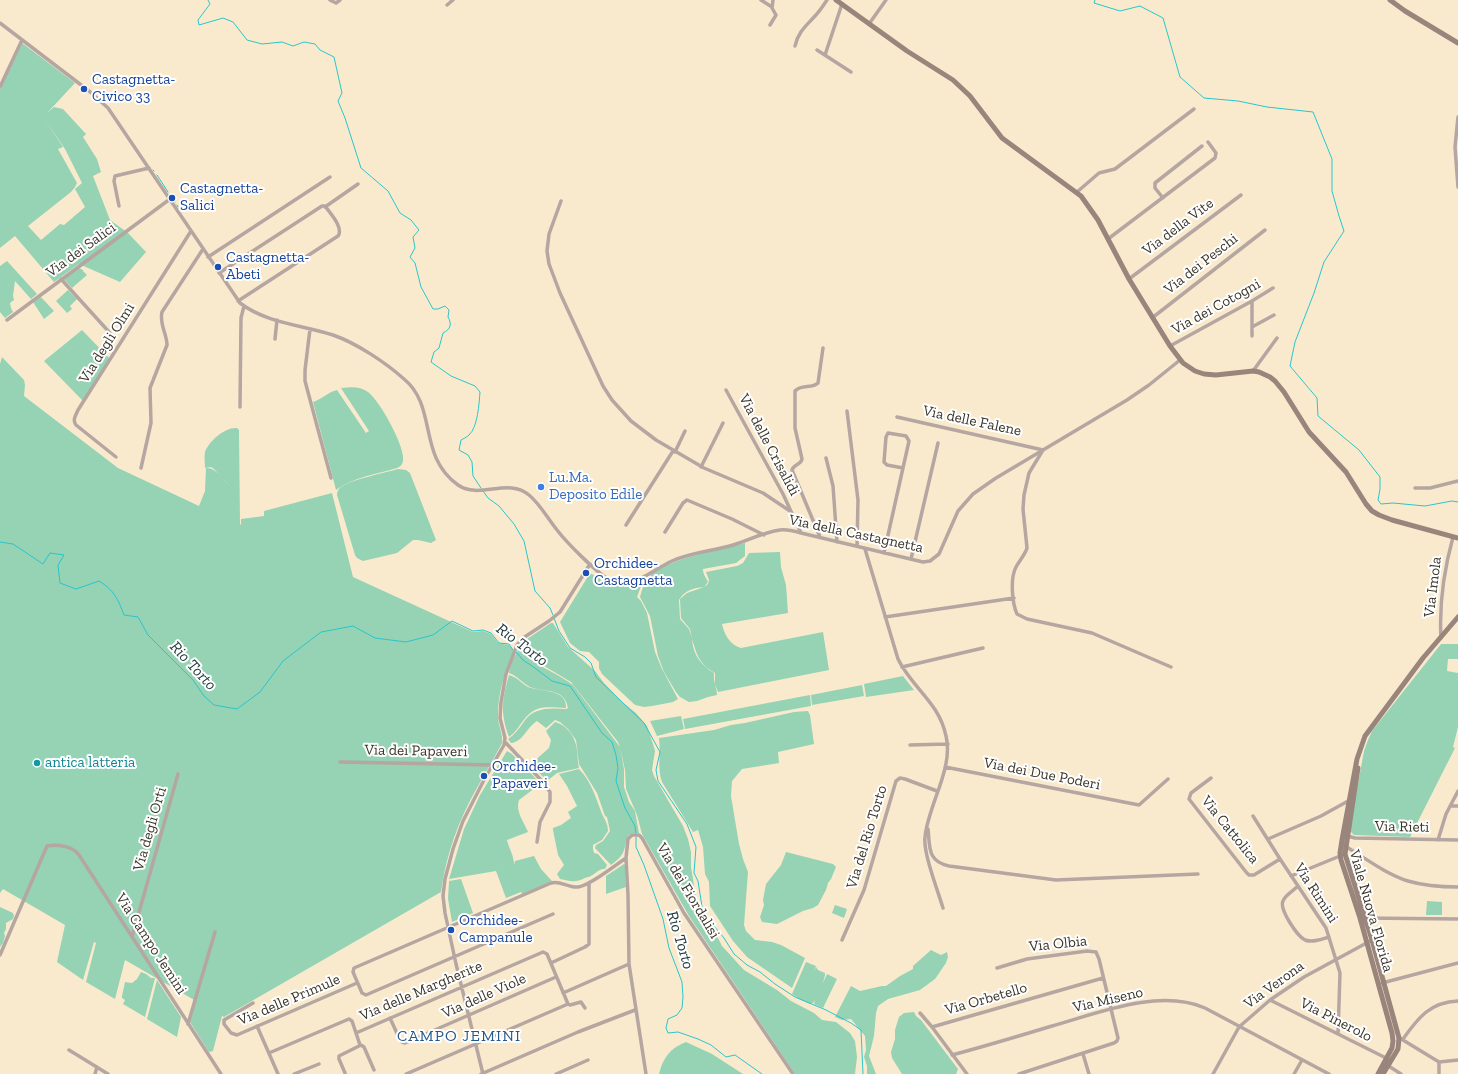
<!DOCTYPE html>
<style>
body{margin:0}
canvas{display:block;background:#f9eacd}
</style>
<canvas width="1458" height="1074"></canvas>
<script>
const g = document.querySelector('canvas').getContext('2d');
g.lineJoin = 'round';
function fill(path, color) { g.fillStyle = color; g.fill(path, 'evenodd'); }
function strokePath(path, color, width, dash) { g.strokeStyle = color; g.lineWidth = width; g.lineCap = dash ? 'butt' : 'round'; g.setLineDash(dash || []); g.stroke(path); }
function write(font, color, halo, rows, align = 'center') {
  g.font = font + ' "Zilla Slab",serif'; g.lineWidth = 4; g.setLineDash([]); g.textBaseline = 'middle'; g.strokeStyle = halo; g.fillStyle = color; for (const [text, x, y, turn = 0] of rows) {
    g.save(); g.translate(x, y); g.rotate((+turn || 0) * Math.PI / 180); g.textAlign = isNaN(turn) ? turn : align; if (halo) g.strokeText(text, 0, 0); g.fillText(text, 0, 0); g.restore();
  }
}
fill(new Path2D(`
 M22,43l53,40 -28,30 7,-6 9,2 23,25 -3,3 14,22 4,13 -8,4 17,44 18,13 18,19 -26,30 -41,-18 -25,18 -39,-46 -15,12v-158zM44,118l21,31 17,34 -7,6 10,18 -21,18 -4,-1 -19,16 -13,-14 43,-34 4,-5 2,-4 -19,-34 5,-2z
 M7,261l30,33 -6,5 -16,-18 -2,15 1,4 -4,3 1,5 2,4 -8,6 -5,-6v-46z
 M79,268l4,2v1l4,4 -15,13 -8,-9z
 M68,290l9,9 -7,7 2,3 -5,4 -11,-12z
 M41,297l13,14 -10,8 -11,-17z
 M82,330l28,29 -27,42 -39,-40z
 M2,357l22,23 1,5 -1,11 94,72 81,38 6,-15 1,-23c10,-1 17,12 24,18l-16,-17 -3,-2 -6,1c0,-6 -1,-11 0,-16 4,-11 20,-25 32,-24l2,2 1,94 1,1v-6l23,-3v-5l68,-18 21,84 120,55 10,-1 8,3 7,9 11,2 5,6c-9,21 -17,44 -16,67 1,9 5,17 4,25 -7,14 -16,28 -24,43 -19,33 -32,68 -37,106l-217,125 -2,-1 -9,35 -4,1 -19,-30 6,-21 -71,-41 -10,39 -29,-17 10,-39 -2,-1 -11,38 -26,-18 8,-37 -62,-36 -3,4v-529z
 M341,388c10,-1 19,-2 27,4 12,9 38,56 35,69 -1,4 -3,6 -6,7 -20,6 -44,9 -61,22l-23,-88c9,-3 15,-10 24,-12l29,43 3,-2z
 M398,469l8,1 4,3 26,67 -5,3 -13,-3h-5l-16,13 -34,8 -6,-3 -2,-3 -18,-60c0,-3 1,-6 4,-8 9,-7 43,-14 57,-18z
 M745,543v13l-9,7 -33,6c0,6 3,8 5,13l-4,5 4,-3 1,-4 -3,-8 31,-6 6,-3 6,-10 31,-1 1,15 5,18 2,28 -66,11c2,10 8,21 19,24l82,-16 6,38 -111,22 -3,-8v-11c-16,-9 -18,-18 -23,-34 1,16 9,26 22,34 -1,8 3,15 3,22l-9,2 -11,4 -8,1 -9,-5 -4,-5 -12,-20 -6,-16 -8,-40 -10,-19c2,-8 5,-16 11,-22 18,-17 69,-25 94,-32zM704,587l-17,6 -7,6 1,19 9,11 2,9 -3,-9 -9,-10 -1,-19c6,-10 14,-12 25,-13z
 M590,573l18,10 19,4 14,-1 -4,11 4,4 6,12 8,39 7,17 16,30 -5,3 -21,4 -8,1 -9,-2 -33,-31 -3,-6v-6l-10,-10 -9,-1 -10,-8 -10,-21z
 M551,623h2l15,24 27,24 9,12 18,19 14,11 11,13 6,18 2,7 -3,19 2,6 29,50 5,13 3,13v15l6,36 5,14 5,7 9,10 6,12 22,24 33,20 14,11 23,12 8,7 14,2 14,11 5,8 2,16 -2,17h-60l-106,-158 -47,-82 -5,-19 -11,-26 -1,-19 -5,-23 -2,-5 -47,-60 -42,-25 -10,-10 8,-8z
 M1441,644h17v15h-10l-1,12 11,2v54l-5,20 2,1 -45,89 -56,-2 -4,-4v-3l14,-77 4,-11 4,-9z
 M519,648c3,4 7,8 11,11 14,10 30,16 43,26l47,62 4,22v18l5,15 6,9 4,22c-15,-1 -11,7 -15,17 -2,7 -8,11 -13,15l-16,-17 1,-3 7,-4 7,-10 -3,-14 -2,-1 -8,-23 -18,-29 -3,-24 -8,-11 -8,-7 -5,-2 -9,8 -9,-7c-10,6 -14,21 -26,22l-3,-4c7,-5 10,-9 15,-16 10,-16 26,-15 43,-14l2,-1c-4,-21 -22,-15 -38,-21 -8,-4 -12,-11 -21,-14l1,-8z
 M509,675c8,2 12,8 19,12 12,5 39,1 38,21 -18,0 -30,-5 -43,13 -5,6 -7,11 -14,16 -9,-25 -7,-37 0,-62z
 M903,676l11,14 -48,7 -2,-13z
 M862,685l2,11 -52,9 -1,-10z
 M810,695l1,11 -126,23 -2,-10z
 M808,711l2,4 4,29 -36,8 1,11 -37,6 -10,12 -1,15 8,48 4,15 5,13 -4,53 2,6 9,9 17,2 9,3 24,13 -13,30 -45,-31 -14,-16 -23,-35 -1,-24 -4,-8 -2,-27 -5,-17 -5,2 -31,-50c-5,-13 -1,-29 -3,-44l55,-8 17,-5 14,-2 49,-11z
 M681,716l3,13 -27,7 -7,-15z
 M555,722c10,2 19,13 21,23 2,7 1,15 3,23l-22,5 -10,8 -16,-17 18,-16 2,-8 -5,-9z
 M507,751l5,3 28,29 -1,2 -20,15c-4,11 5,22 9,32l-21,8c2,9 7,15 7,25l1,-4 19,-5 7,13 11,12 -30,13 -1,-2 -15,6 -10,-27 -47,8 15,-50 16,-34z
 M579,769c12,12 17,29 23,45 3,6 6,10 6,17l-6,9 -9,5v4l1,4 4,1 9,11 -2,4c-5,0 -7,2 -11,5 -2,2 -6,3 -9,4 -10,5 -15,3 -25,1l-3,-5 7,-9 -6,-10 -5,-25v-2l8,-3 10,-7 -3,-6 9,-6 -10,-20 -8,-12z
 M786,852l47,12 3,3 -5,12 -3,4 -2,7 -8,15 -5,3 -10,3 -26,13 -15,-2 -2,-5 4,-12 -1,-5 3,-16 15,-19z
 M624,864l1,1 1,22 -20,7v-18z
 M461,879l12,34 -21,9 -4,-23 1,-18z
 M1427,901l15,1v13h-16z
 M835,905l12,4 -3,9 -12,-5z
 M0,907l13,6 1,3 -1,3 -7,4v6l-2,4 1,3 -2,7 -3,4z
 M931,950l10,5 6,-3 1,5 -2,6 -11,16 -15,11 -32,9 -10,7 -2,7 -2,23 -5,20 7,18h-9v-8l-3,-9 2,-7 -1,-14 -14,-17 -9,1 -7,-3 16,-31 9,5 22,-5h4l14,-10 13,-7v-3z
 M806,962l10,4 -3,7 3,-6 2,3 7,3v2l-2,8 4,-9 10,5 -14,29 -9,-4 1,-4 -2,3 -3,1 -9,-4 -9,-6z
 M141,972l5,2 5,4h4l-10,39 -22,-13 2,-4 -3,-2v-2l3,-14 7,1 5,-4z
 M157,980l24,37 -4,20 -30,-18z
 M914,1012l2,4 5,4 37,49 -2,5h-54l-10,-16 -1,-6 4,-13v-9l4,-13 5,-4z
 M686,1042l26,12 31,20h-84c4,-16 11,-26 27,-32z`), '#95d3b4');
strokePath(new Path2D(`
 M208,0l2,4 -12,16 1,5 24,-7 10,4 14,18 15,4 20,-2 11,4 11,-4 11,2 5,6 14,7 8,36 -4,8 7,17 16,50 27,23 12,22 11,7 8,10 -6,7 2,11 -5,9 5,6 6,24 12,22h5l7,-3 4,4 -1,7c4,7 3,12 -5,16l-4,15 -5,4 -3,10 20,14 24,10 5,6c-1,11 -2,35 -11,43 -2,2 -6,4 -8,5l-2,10 9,5 4,7 1,14 8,12
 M1095,0l-1,3 26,8 20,-5 23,12 17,59 24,21 34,3 29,6 46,5 19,47v32l7,25 5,15 -20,31 -10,31 -19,49 -5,24 27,32 1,18 41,34 21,27v12l-2,11 3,4 12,-1 32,3 27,-5 6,1
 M153,170l1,1
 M157,175l11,17
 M170,195l5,7
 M177,205l1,2
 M179,209l1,1
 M483,491l5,7 11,8 15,18 10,17 11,50 15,17 3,7
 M0,542l13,2 30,20 7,-11 14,2 -6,10 2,18 16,6 23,-8c15,9 19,18 25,34l14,2 10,18 45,45 11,16 10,9 23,4 23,-17 23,-31 38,-29 32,-6 22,12 31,4 27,-7 19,-14 21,10 10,-1 8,3 8,10 10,1 4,6
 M554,618l5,13 11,17 15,9 6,6 5,14 48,46 16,29 -4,18 2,11 29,43 9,23 -2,26 4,8 5,32 21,25 10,16 13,11 13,7 15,12 20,13 31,13 25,13 10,7 2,44
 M516,652l7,8 12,8 17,13 18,5 32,47 10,9 4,13 2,13 -2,13 9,27 10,18 1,8
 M636,837v10l8,18 19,54 6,29 13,34 1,15 -1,11 -5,7 -9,4 -2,9 2,5 10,-1 20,7 13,6 15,12 9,-2 27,19`), '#28c6cc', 1);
strokePath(new Path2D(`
 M330,0l6,3 4,-3
 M761,0l11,7
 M447,5l6,-5
 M0,23l89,68 19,17 132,195c26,20 62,22 93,32 23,8 52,27 71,44 34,28 13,77 54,106 22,15 50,-8 71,10 11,9 19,24 28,35 10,13 38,41 51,49 4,2 9,3 13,3 19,2 35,-14 51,-21 20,-9 41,-10 61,-16 16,-5 31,-13 47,-15 7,-1 14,1 21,3l122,29 7,-1 9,-7 19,-43 15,-17 23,-16 131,-78 22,-15 31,-25
 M869,24l17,-24
 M770,25l6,-10 -4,-7 1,-8
 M795,46c3,-14 11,-20 20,-30 5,-5 8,-10 12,-16
 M817,50l34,22
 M825,55l17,-51
 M0,87l22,-47
 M1458,117l-3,30 3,40
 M1077,192l22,-19 16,-4 79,-60
 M1163,198l-8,-10v-5l47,-37
 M561,201l-12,33 -2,17 2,13 11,29 43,93 9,14 19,21 25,19 48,28 59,25 27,18
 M119,206l-5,-25 1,-5 34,-8
 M325,207l33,-23
 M1108,239l107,-81 1,-5 -8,-11
 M208,257l122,-80
 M219,273l103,-67h3c5,7 19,22 13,30l-100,65
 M61,279l49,54
 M1129,279l112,-84
 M1252,301v35
 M1152,318l113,-88
 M7,320l163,-121
 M1252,327l22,-12
 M310,329l-5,41v11l26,97
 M275,339l2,-19
 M1170,346l82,-45 21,-13
 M1253,371l24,-33
 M726,390l57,104 18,39
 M240,407l1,-89 3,-12
 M847,411l11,89 -1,46
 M897,417l146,33 -14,23 -5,22 -1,14 4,39c-2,7 -8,13 -11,19 -6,11 -4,36 1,47l10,5 65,14 79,34
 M675,452l10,-21
 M116,457l-40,-32c-4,-5 0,-10 2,-15l113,-179
 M826,458l7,28 4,56
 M701,467l22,-44
 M141,468l10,-45 -1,-35 17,-43c0,-11 -8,-21 -5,-33l41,-63
 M1415,488h15l28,-7
 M626,525l47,-74
 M665,532l18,-29 4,-3 45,19 32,16
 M820,537l-28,-67c2,-6 9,-5 10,-11l-7,-31v-37c6,-7 17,-2 23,-8l5,-35
 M865,549l33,110c14,29 41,43 48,77 8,32 -18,69 -21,101 -2,16 13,54 18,71
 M884,553l25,-112 -3,-5 -18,-3 -2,4 -2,25 3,3 16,3
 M911,559l27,-116
 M885,617l129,-19
 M1441,638c-2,-34 3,-68 12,-101
 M902,667l81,-19
 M505,742l37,39 8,11v10l-10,20 -3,20
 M910,745l38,-1
 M340,762l153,3
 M945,767l194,38 29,-26
 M1211,778l-20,15 -2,6 57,73 3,3h5l26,-16
 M1450,806h8
 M1253,816l27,43 46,69 14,45 -2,61
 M928,829c2,18 -1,32 21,37l107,14 142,-6
 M1347,836l8,2 103,2
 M1268,839l53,-23 29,-16
 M1438,840l8,-26 12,-23
 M1345,846c20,12 41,28 63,35 17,5 33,6 50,6
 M1291,876l49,-20
 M1298,886c-5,5 -13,9 -15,15 -4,8 14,35 22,39 8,3 17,-1 24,-3
 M553,914l-187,81 -4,-2 -9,-21 1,-4 197,-85c9,-3 17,5 27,4 13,-2 36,-21 48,-29
 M1363,918l95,1
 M132,937l46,-163
 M842,940l22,-50 32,-109 4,-3 5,1 32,12
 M0,955l47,-109c10,-2 26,0 32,9l142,219
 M551,963l34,-16 4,-3v-61
 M997,968l30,-9 60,-8 9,1 3,7 19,79 -1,3 -3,2 -95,31
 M1382,983l76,-20
 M563,993l66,-29
 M1270,1000l118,59
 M253,1003l-29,17v4l7,9 6,2 120,-52
 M920,1013l12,14
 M390,1018l10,22 2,2 3,1 151,-66
 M188,1024l27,-92
 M257,1026l21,48
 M356,1033l4,12
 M1398,1037l41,25 19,-2
 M1403,1039c15,-21 27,-37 55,-38
 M69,1050l39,24
 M269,1053l80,-34 3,2 4,12 187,-81 4,2 21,50
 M1083,1054l6,20
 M952,1055c34,-9 67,-19 100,-29 46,-13 107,-38 153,-18l124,66
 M1439,1062v12
 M1387,1065l14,9
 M345,1073l-6,-14v-3l22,-11 3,2 10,23
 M95,1074l2,-7
 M294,1074l25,-10
 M406,1074l162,-70 2,1 11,-3 4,6
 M481,1074l97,-42 57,-22
 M483,1074l-27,-110 -11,-51 -2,-17 2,-17 8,-30 10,-28 22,-43 19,-33 1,-7 -5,-20 1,-16 5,-28 11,-29 6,-7 26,-17 11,-9 30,-48
 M556,1074l32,-14
 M646,1074l-17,-110 -1,-69 -2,-37 2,-19 4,-4h7l3,3 42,75 109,161
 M967,1074l-35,-47 171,-49
 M1213,1074l26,-47 31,-27 34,-23 68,-37
 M1294,1074l8,-14`), '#b5a6a1', 3.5);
strokePath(new Path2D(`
 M836,0l71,51 46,29 17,16 32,42 79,58 17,24 31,59 41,67 13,17 12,8 9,3 12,1 37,-4 6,1 11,5 5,4 9,11 25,40 37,40 20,32 6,7 7,4 13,5 66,18
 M1390,0l15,11 53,32
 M1358,768l-13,86 27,86 27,98 -1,11 -15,25
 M1378,1074l14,-26 1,-7 -1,-8 -32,-115 -19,-58 -1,-7 2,-13 15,-81 8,-23 58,-78 35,-41`), '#9a857d', 5);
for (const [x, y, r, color] of [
 [84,89,4,"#1a4fb4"],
 [172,198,4,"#1a4fb4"],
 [218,267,4,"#1a4fb4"],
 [541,487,4,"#3f7fe0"],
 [586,573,4,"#1a4fb4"],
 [37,763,4,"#0f9aa8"],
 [484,776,4,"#1a4fb4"],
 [451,930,4,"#1a4fb4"]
]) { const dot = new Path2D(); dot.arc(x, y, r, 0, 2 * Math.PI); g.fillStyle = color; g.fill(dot); strokePath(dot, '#fff', 1.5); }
write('15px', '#164399', '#fff', [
 ["Castagnetta-",92,80],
 ["Civico 33",92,97],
 ["Castagnetta-",180,189],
 ["Salici",180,206],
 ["Castagnetta-",226,258],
 ["Abeti",226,275],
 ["Orchidee-",594,564],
 ["Castagnetta",594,581],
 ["Orchidee-",492,767],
 ["Papaveri",492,784],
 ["Orchidee-",459,921],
 ["Campanule",459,938]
], 'left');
write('15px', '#393428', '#fff', [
 ["Via della Vite",1178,227,-37],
 ["Via dei Salici",81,250,-36],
 ["Via dei Peschi",1201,264,-38],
 ["Via dei Cotogni",1216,307,-29],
 ["Via degli Olmi",107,343,-58],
 ["Via delle Falene",972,421,12],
 ["Via delle Crisalidi",769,445,62],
 ["Via della Castagnetta",856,534,12],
 ["Via Imola",1433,587,-83],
 ["Via dei Papaveri",416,751,1],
 ["Via dei Due Poderi",1042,774,11],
 ["Via Rieti",1402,827,1],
 ["Via degli Orti",150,829,-74],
 ["Via Cattolica",1230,830,51],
 ["Via del Rio Torto",867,837,-73],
 ["Via dei Fiordalisi",688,891,59],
 ["Via Rimini",1316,893,57],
 ["Viale Nuova Florida",1371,911,74],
 ["Via Campo Jemini",151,944,57],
 ["Via Olbia",1058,944,-6],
 ["Via Verona",1274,985,-36],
 ["Via delle Margherite",421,991,-23],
 ["Via delle Viole",484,996,-24],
 ["Via Orbetello",986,999,-16],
 ["Via delle Primule",289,1000,-23],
 ["Via Miseno",1108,1000,-13],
 ["Via Pinerolo",1336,1020,27]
]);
write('15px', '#366cbe', '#fff', [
 ["Lu.Ma.",549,478],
 ["Deposito Edile",549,495]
], 'left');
write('15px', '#0d838f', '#fff', [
 ["antica latteria",45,763]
], 'left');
write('italic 16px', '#223b3c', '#fff', [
 ["Rio Torto",522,645,37],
 ["Rio Torto",193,666,47],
 ["Rio Torto",680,940,73]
]);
g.letterSpacing = '1px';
write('16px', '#24588b', '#fff', [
 ["CAMPO JEMINI",459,1036]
]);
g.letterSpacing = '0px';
</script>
